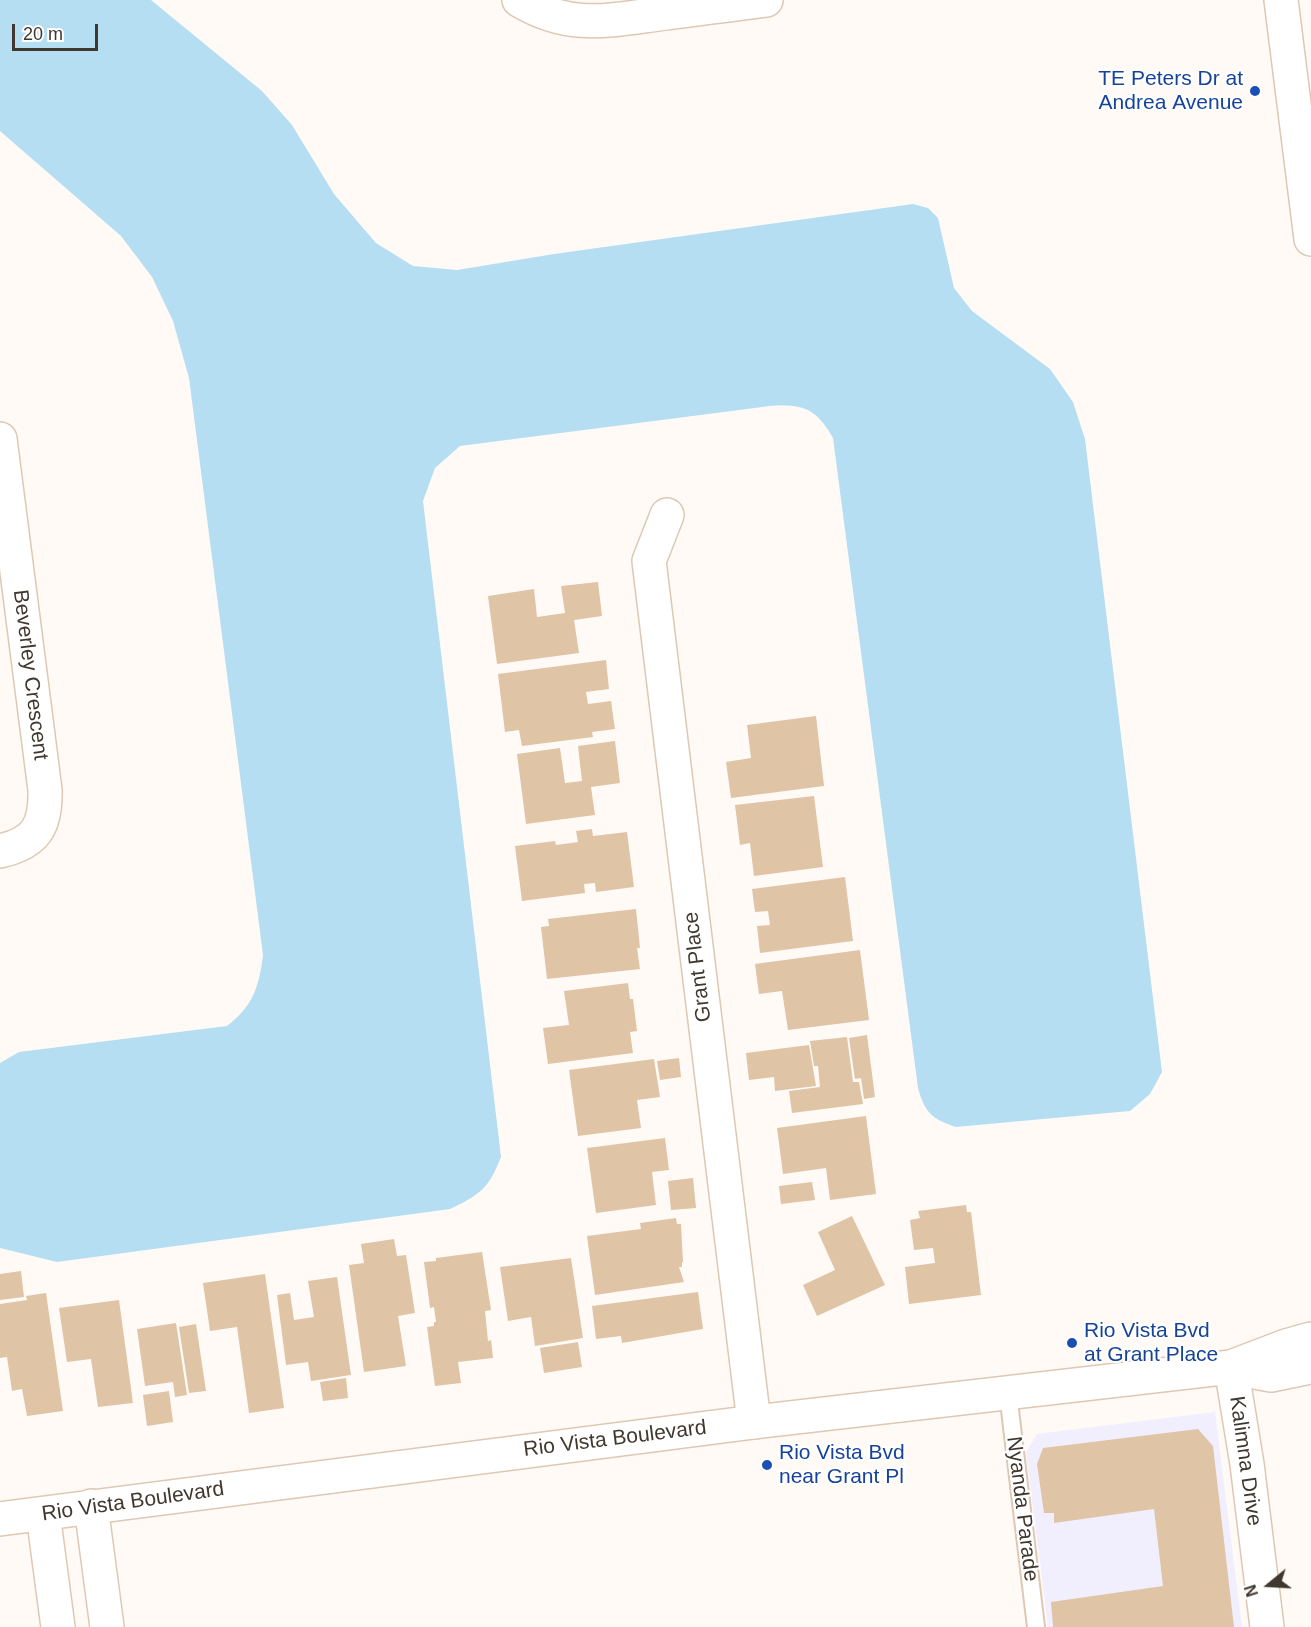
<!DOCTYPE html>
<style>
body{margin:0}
#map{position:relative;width:1311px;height:1627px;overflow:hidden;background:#fffaf6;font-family:Arial,sans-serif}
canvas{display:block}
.north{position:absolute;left:1239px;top:1555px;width:60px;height:60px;-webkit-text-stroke:4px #fff;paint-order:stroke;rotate:252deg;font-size:16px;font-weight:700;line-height:24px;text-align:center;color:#40382f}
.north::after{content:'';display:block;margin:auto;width:21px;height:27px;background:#40382f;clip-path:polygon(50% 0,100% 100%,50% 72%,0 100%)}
.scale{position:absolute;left:12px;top:24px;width:86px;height:27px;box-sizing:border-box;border:3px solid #40382f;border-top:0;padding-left:8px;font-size:18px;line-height:21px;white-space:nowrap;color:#40382f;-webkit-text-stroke:4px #fff;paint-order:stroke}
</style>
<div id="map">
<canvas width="1311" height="1627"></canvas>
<div class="north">N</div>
<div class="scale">20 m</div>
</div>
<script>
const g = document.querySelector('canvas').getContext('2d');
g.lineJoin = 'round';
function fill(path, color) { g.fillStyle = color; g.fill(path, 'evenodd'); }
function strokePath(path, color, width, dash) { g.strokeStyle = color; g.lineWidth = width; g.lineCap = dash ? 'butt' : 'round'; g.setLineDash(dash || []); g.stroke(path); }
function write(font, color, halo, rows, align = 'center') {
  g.font = font + ' Arial,sans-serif'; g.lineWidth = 4.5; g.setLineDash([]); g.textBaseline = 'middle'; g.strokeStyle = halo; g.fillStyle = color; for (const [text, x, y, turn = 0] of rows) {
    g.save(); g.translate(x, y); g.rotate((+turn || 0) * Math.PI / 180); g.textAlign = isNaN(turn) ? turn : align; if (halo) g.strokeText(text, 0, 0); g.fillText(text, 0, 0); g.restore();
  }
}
fill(new Path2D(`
 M1215,1412l27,215h-194l-22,-174 11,-19z`), '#f1effd');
fill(new Path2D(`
 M0,0h151l111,91 30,34 42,69 42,49 37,23 44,4 97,-16 359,-50 15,4 10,10 16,70 18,23 78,58 23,33 12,37 77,633 -12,22 -20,17 -174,16c-24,-8 -31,-14 -38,-39l-85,-650c-17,-30 -30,-34 -63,-32l-310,40 -25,22 -12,33 78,656c-12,31 -21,38 -51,52l-393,53 -57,-14v-185l19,-11 208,-26c26,-20 32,-39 36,-71l-74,-577 -16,-57 -21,-44 -31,-41 -121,-105z`), '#b6def3');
fill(new Path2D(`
 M598,582l4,34 -28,4 5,33 -82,11 -9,-68 46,-7 3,28 28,-4 -4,-27z
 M606,660l3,29 -23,3 2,12 23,-3 4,28 -23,3 1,5 -71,9 -3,-16 -14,2 -7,-58z
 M816,716l8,70 -93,12 -5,-36 25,-4 -4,-33z
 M615,741l5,42 -29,4 4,28 -69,9 -9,-70 43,-6 5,35 17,-2 -4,-35z
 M814,796l9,71 -69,9 -4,-33 -10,2 -5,-40z
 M592,829l1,7 34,-4 7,55 -38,5 -1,-9 -11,1 1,9 -63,8 -7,-55 40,-5 1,4 22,-3 -2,-11z
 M845,877l8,64 -93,12 -3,-27 13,-1 -2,-14 -13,1 -3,-23z
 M636,909l4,39h-3l3,21 -93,10 -6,-52 8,-1 -1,-7z
 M860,950l9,70 -81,10 -6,-39 -23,3 -4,-30z
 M628,983l2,16h3l4,32 -7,1 3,21 -85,11 -5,-36 26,-3 -5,-34z
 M867,1035l8,62 -11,2 -3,-21 -6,1 -6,-41z
 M847,1037l6,45h6l4,22 -71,9 -3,-22 31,-4 -2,-21h-4l-4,-25z
 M809,1045l7,41 -41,5 -1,-14 -25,3 -3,-27z
 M679,1058l2,19 -21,3 -3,-19z
 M654,1059l6,38 -23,3 4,28 -63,8 -9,-66z
 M866,1116l10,78 -46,6 -4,-32 -43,6 -6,-46z
 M665,1138l4,32 -17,2 4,33 -60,8 -9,-65z
 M693,1178l3,30 -25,2 -3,-29z
 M812,1182l3,18 -34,4 -2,-18z
 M966,1205l1,7h4l10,83 -72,9 -4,-37 30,-4 -2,-15 -19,2 -4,-30 10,-2 -2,-7z
 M852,1216l33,69 -68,31 -14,-31 32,-15 -17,-38z
 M676,1218l1,6h4l2,38h-1v5h-3l5,15 -89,13 -8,-59 54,-7 -1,-6z
 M394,1239l3,17 9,-1 9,58 -17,3 8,50 -42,6 -15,-107 15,-2 -3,-19z
 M482,1252l9,58 -6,1 3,30 3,-1 2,18 -35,4 3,21 -26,3 -8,-59 7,-1v-4h2l-2,-15 -4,1 -6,-46 12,-1v-3z
 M571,1258l12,80 -48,8 -4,-29 -23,4 -8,-54z
 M21,1271l3,26 -24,3v-26z
 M265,1274l19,134 -35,5 -12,-86 -27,4 -7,-48z
 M337,1277l14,98 -40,6 -3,-19 -22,3 -9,-70 13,-2 4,27 20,-3 -6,-36z
 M698,1292l5,37 -81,14 -1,-7 -25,3 -4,-33z
 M46,1293l17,118 -36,5 -5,-27 -10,2 -5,-34 -7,1v-54l27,-4 -1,-4z
 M119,1300l14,103 -35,4 -7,-48 -24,3 -8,-54z
 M176,1323l11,72 -12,2 -2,-15 -28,4 -8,-57z
 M196,1324l10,67 -17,2 -10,-66z
 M578,1342l4,25 -38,6 -4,-25z
 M346,1378l2,20 -25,3 -3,-19z
 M169,1391l4,31 -26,4 -4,-31z
 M1198,1429l15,17 21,181h-181l-2,-25 112,-16 -9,-77 -100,14v-10h-10l-7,-49 6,-16z`), '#dfc4a6');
const lane = new Path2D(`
 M1006,1391l3,11 27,225`);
const street = new Path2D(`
 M519,0c52,31 90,20 147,13 33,-4 66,-9 100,-13
 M0,439l45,351c1,36 -9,53 -45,61
 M667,515l-18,46 105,861
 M1231,1367l16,97 20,163
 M91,1506l16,121
 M43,1514l15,113`);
const secondary = new Path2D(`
 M1281,0l30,239
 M1233,1368l38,7 40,-8
 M0,1519l754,-97 477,-55 55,-21 25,-7`);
strokePath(lane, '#dec8b3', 20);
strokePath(street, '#dec8b3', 36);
strokePath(secondary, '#dec8b3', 36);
strokePath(lane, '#fff', 16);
strokePath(street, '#fff', 33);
strokePath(secondary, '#fff', 33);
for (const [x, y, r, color] of [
 [1255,91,6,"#1a4fb4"],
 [1072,1343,6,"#1a4fb4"],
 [767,1465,6,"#1a4fb4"]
]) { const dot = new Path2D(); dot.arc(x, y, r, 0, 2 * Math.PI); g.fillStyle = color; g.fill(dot); strokePath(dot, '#fff', 2); }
write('21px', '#164399', '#fff', [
 ["TE Peters Dr at",1243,79,"right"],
 ["Andrea Avenue",1243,103,"right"],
 ["Rio Vista Bvd",1084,1331],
 ["at Grant Place",1084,1355],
 ["Rio Vista Bvd",779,1453],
 ["near Grant Pl",779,1477]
], 'left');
write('21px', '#40382f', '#fff', [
 ["Beverley Crescent",30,675,83],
 ["Grant Place",698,967,-97],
 ["Rio Vista Boulevard",615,1439,-7],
 ["Kalimna Drive",1245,1461,82],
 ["Rio Vista Boulevard",133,1502,-8],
 ["Nyanda Parade",1022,1509,83]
]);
</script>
